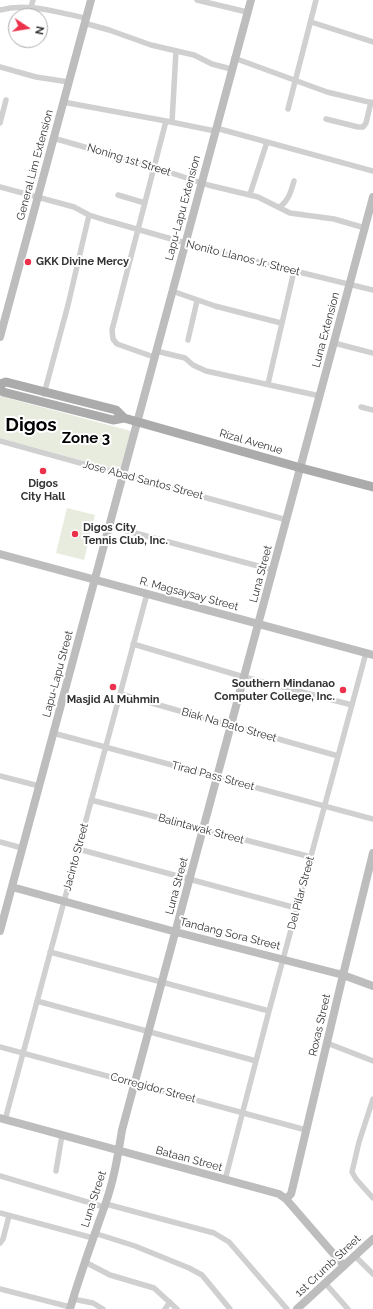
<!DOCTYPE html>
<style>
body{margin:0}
#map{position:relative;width:373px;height:1309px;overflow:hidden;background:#fff;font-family:Raleway,sans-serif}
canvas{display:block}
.north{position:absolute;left:8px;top:8px;width:40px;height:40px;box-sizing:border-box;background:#fff;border:1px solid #adadad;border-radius:50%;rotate:102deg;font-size:11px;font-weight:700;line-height:16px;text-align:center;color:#333}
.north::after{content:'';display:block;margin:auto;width:14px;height:18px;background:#ec324a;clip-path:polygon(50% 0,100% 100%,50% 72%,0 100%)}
</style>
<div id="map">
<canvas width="373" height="1309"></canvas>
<div class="north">N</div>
</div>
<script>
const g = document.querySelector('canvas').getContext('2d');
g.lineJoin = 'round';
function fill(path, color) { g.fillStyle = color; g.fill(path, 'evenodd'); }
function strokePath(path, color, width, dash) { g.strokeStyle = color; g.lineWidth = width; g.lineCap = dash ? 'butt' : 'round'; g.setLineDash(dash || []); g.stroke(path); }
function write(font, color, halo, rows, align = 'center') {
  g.font = font + ' Raleway,sans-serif'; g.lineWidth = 4; g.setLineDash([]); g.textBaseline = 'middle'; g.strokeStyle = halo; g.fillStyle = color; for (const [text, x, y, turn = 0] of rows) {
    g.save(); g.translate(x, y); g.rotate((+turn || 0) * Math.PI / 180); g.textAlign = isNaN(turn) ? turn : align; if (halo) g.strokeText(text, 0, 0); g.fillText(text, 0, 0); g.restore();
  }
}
fill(new Path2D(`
 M0,396l131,35 -11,40 -120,-33z
 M67,508l28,7 -11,45 -28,-7z`), '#e7ecde');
strokePath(new Path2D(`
 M197,0l50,12
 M31,7l2,-7
 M0,10c28,-8 58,3 86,8
 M311,22l62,20
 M84,23l25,7 42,15 43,10 18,9 19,5
 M234,58l93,34 46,11
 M0,67l36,10 33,5
 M63,102l103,19 49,10
 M288,109l28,-109
 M326,119l32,8h5l3,-4 5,-21
 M172,122l4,-71
 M0,123l6,-23
 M216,128l157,43
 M53,138l94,27 61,20 50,12 32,16 44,6 31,9
 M0,187l74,20 15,8 16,5 112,32 156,38
 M250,194l17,-52
 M118,195l27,8
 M280,207c9,-7 11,-16 14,-26
 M172,291l43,15 66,17
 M188,340l9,-39
 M334,343l39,10
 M156,351l29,7 8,7 13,6 114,25
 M154,357l-37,-13 -4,-5 -1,-9 54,-209
 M268,384l26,-113
 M44,394l24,-89 21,-90
 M361,407l12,3
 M0,441l287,79
 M109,526l164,44
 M133,644l111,33 108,28
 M120,694l218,62
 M53,733l320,86
 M0,776l39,10
 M91,800l220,57
 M0,842l22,6
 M78,849l218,59
 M50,952l219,59
 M37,1001l219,60
 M327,1043l46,18
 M0,1047l306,83
 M373,1099l-14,43 -7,30 4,7 17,19
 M5,1120l142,-526
 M56,1171l6,-36
 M0,1176l104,31
 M225,1180l44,-169 97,-358
 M106,1204l108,29 15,9 58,67
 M0,1213l93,25
 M94,1233l41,13 54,22 13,7 28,34
 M0,1243l3,-4 6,-23
 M355,1256l18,18
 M85,1262l25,13 44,13 23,21
 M325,1283l23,26
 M0,1289l70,18
 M73,1299l20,4 10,6
 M165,1309l5,-7`), '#d0d0d0', 5.5);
strokePath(new Path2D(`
 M0,337l91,-337
 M0,554l373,101
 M12,887l164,45 167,43 30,11
 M0,931l251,-931
 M0,1118l279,76 7,5 58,67
 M286,1199l5,-5 2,-8 50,-211 30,-122
 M70,1309c10,-35 23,-70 35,-104 9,-25 13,-50 17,-75l251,-933
 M297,1309l76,-70`), '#bdbdbd', 8);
strokePath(new Path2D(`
 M0,384l6,-2 110,28 8,8
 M0,388l3,4 110,28 11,-2 177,50 72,19`), '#ababab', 9);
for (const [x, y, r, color] of [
 [28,262,4,"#ec324a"],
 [43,471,4,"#ec324a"],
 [75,534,4,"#ec324a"],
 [113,687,4,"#ec324a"],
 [343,690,4,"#ec324a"]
]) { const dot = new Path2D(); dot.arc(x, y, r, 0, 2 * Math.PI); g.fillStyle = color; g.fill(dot); strokePath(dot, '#fff', 1.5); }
write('11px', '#333', '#fff', [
 ["Noning 1st Street",129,160,17],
 ["General Lim Extension",35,165,-75],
 ["Lapu-Lapu Extension",183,208,-75],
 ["Nonito Llanos Jr. Street",243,258,14],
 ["Luna Extension",326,330,-75],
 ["Rizal Avenue",251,442,16],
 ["Jose Abad Santos Street",143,480,15],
 ["Luna Street",261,574,-75],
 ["R. Magsaysay Street",189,594,15],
 ["Lapu-Lapu Street",58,674,-75],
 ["Biak Na Bato Street",229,725,16],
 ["Tirad Pass Street",213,776,15],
 ["Balintawak Street",201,829,15],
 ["Jacinto Street",76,857,-75],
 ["Luna Street",177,886,-75],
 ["Del Pilar Street",301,893,-75],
 ["Tandang Sora Street",230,934,14],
 ["Roxas Street",320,1025,-77],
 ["Corregidor Street",153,1088,15],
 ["Bataan Street",189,1159,15],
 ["Luna Street",94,1199,-72],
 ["1st Crumb Street",328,1266,-43]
]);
write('bold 11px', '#333', '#fff', [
 ["GKK Divine Mercy",36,262],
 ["Digos",43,484,"center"],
 ["City Hall",43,497,"center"],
 ["Digos City",83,528],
 ["Tennis Club, Inc.",83,541],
 ["Southern Mindanao",335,684,"right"],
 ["Computer College, Inc.",335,697,"right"],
 ["Masjid Al Muhmin",113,700,"center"]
], 'left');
write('bold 15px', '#000', '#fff', [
 ["Zone 3",86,438]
]);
write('bold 19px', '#000', '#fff', [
 ["Digos",31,425]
]);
</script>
